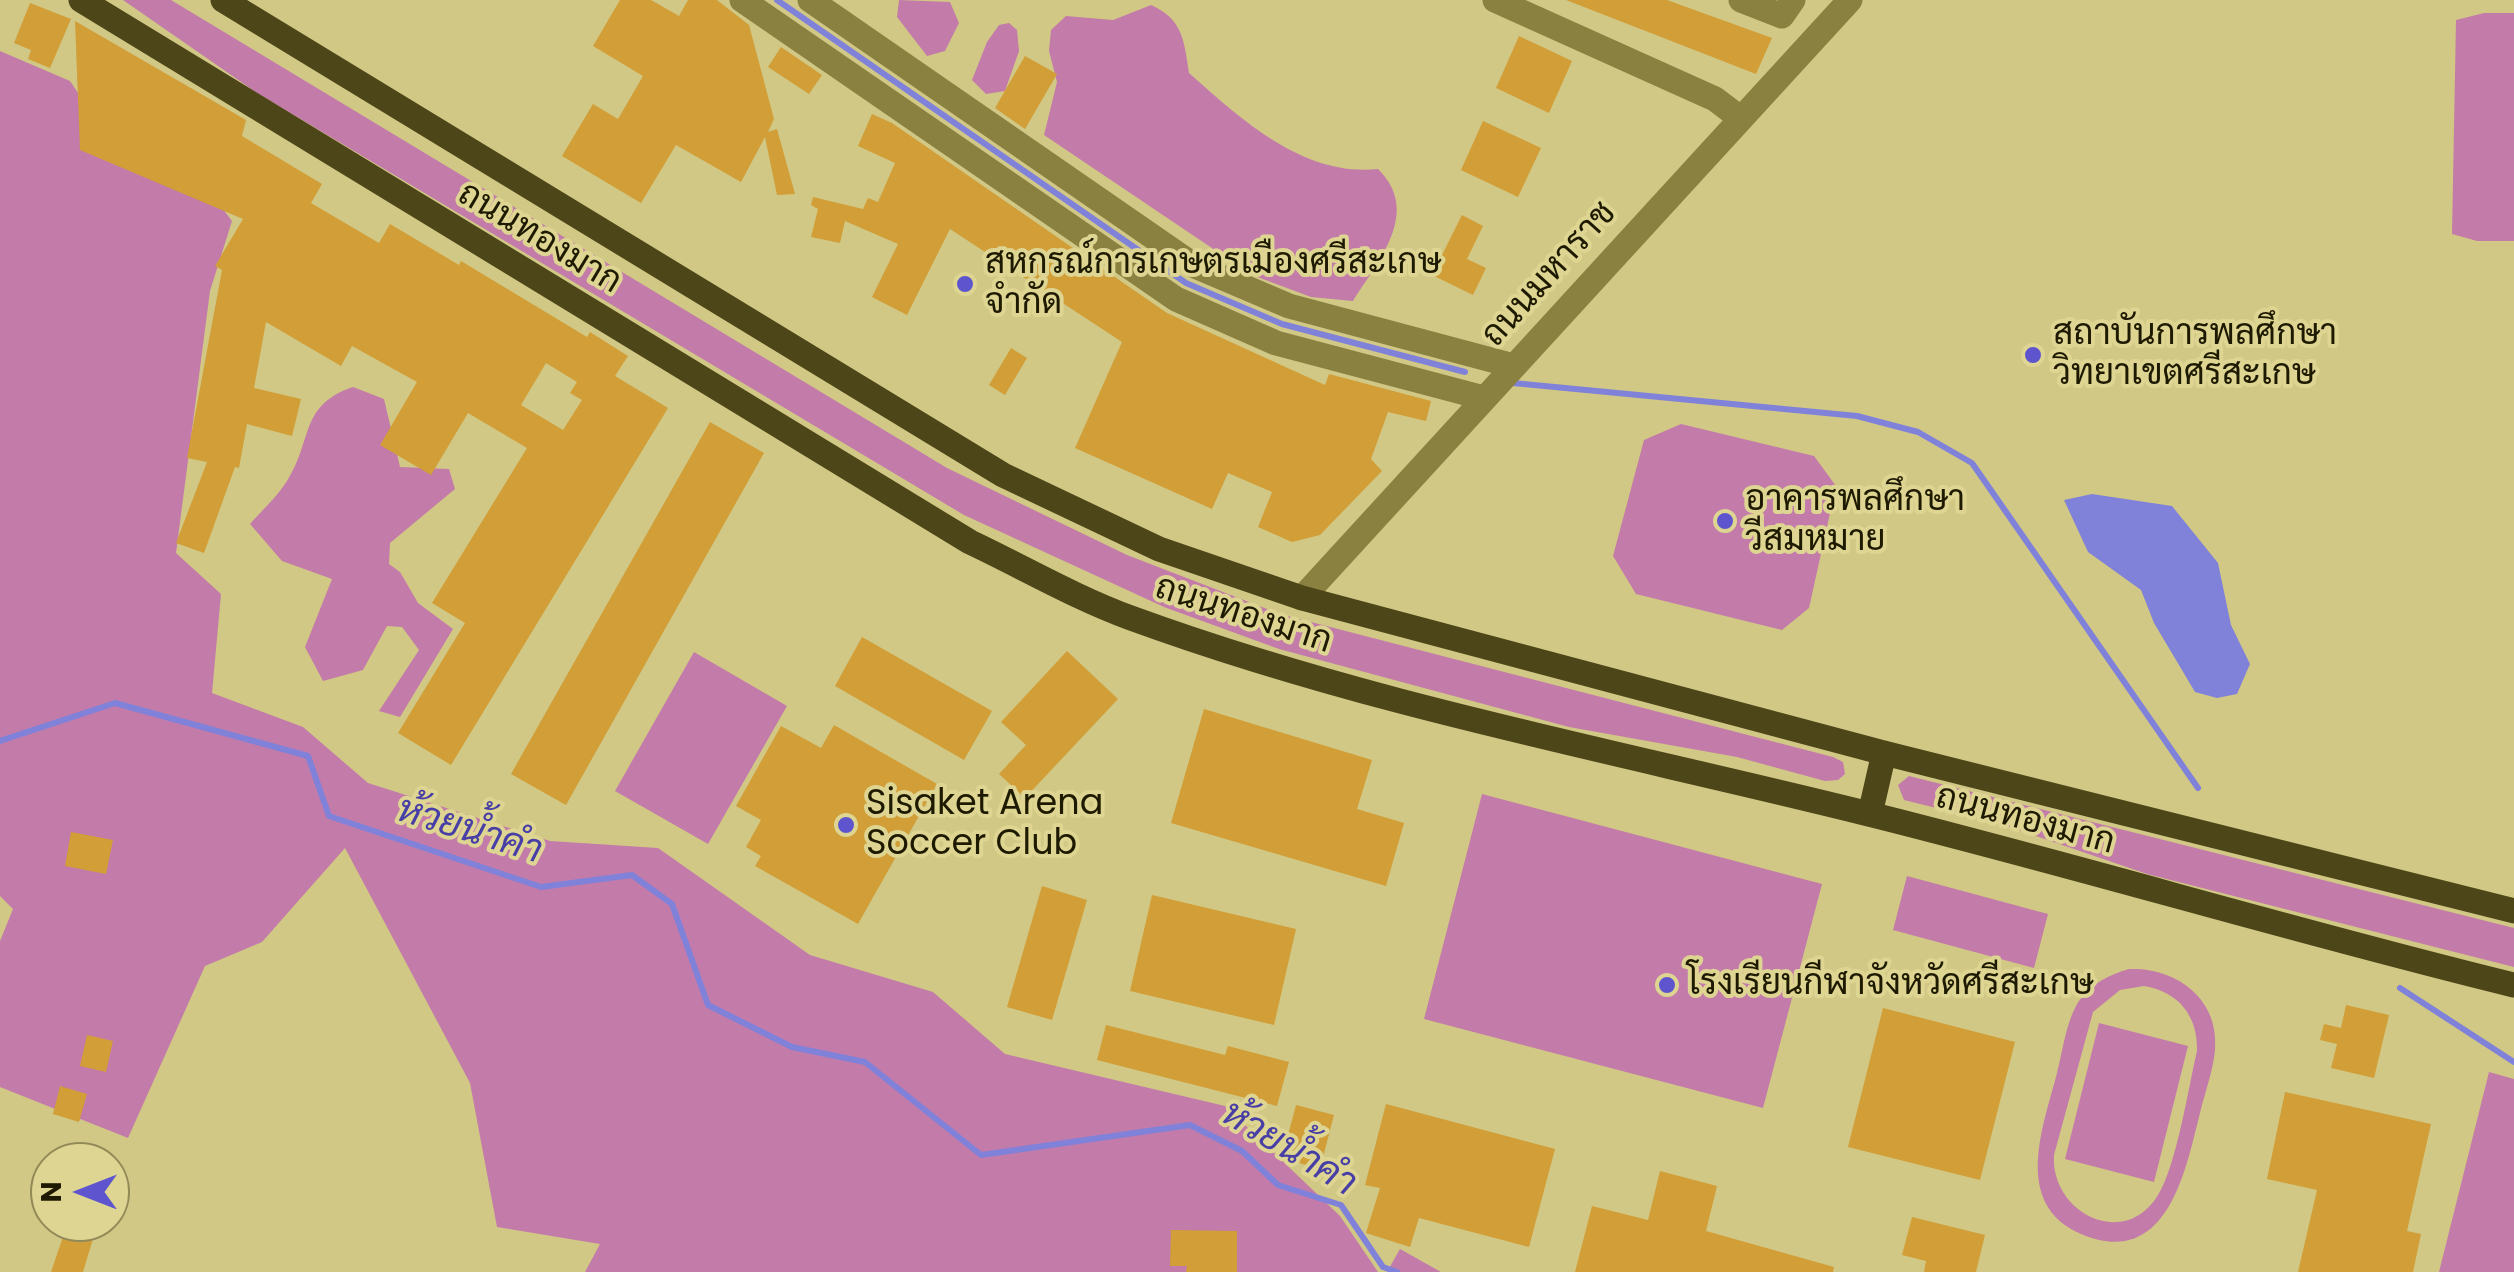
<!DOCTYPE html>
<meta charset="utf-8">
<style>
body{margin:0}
#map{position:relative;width:2514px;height:1272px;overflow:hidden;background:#d1c885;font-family:Poppins,sans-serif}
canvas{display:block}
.north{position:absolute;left:30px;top:1142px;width:100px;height:100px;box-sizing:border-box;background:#ded592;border:2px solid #918a58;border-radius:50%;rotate:270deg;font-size:28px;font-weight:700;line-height:40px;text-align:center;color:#1e1a01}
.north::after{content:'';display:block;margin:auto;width:35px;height:45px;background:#5e55ce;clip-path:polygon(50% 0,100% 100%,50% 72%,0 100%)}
</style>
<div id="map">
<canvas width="2514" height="1272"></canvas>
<div class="north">N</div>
</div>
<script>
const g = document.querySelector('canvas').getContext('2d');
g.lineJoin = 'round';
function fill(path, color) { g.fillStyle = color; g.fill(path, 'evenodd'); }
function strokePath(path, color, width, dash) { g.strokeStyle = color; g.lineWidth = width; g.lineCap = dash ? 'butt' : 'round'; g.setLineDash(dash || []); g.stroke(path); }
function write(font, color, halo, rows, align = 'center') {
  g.font = font + ' Poppins,Sarabun,sans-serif'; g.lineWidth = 8; g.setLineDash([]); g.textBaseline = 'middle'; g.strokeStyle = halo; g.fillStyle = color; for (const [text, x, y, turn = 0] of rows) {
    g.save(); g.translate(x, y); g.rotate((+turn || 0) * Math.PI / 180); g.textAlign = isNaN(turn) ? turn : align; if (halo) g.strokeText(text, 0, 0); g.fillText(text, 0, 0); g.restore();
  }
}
fill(new Path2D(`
 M123,0h48l776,468 180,87 153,59 553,143 10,5 2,12 -7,6 -13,1 -88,-24 -168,-30 -290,-78 -115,-42 -200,-92 -707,-422z
 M899,0l51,2 9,21 -14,28 -18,5 -30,-39z
 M1151,5c32,14 33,36 38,68 52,46 114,104 189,96 44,43 0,92 -25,132l-42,-4 -59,-22 -208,-140 13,-53 -8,-31 2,-21 15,-14 47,4z
 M2484,13h30v228h-37l-25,-7 4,-214z
 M1009,23l8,7 2,21 -14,40 -19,3 -14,-14 15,-38 12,-17z
 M0,51l70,30 34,50 103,57 25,33 -22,70 -34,262 45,41 -9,99 91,34 65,56 182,58 108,7 152,107 123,37 72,62 220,52 115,110 38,56h-793l15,-28 -103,-17 -27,-144 -125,-235 -83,94 -57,24 -77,172 -128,-51v-146l13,-32 -13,-13z
 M353,387l31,12 16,68 49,2 6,20 -65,54 -1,21 11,8 18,31 35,26 -53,88 -21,-6 40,-61 -17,-23 -15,-1 -24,44 -40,11 -18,-34 27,-68 -50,-18 -32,-37c12,-14 27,-27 37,-43 26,-40 12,-76 66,-94z
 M1681,424l133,32 22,30 -27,122 -27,22 -146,-36 -23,-38 31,-116z
 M694,652l93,54 -79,138 -93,-53z
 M1909,776l605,152v39l-367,-93 -146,-50 -97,-24 -6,-15z
 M1482,794l340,90 -59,224 -339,-89z
 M1907,876l141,38 -14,54 -141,-38z
 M2129,969c47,-2 91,30 86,81 -2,22 -11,45 -16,67 -14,56 -33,153 -118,117 -69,-30 -38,-107 -24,-161 6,-23 9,-52 22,-72 13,-18 30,-26 50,-32zM2144,986c35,6 54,30 53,65 -9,38 -20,113 -39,144 -34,56 -108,17 -104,-40l39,-143 27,-22z
 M2099,1023l89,23 -34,136 -89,-23z
 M2489,1072l25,7v193h-75z
 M1400,1249l41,23h-54z`), '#c37ba9');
fill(new Path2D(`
 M2092,494l80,12 46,57 13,62 19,39 -13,30 -20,4 -22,-6 -41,-69 -13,-33 -53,-38 -24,-52z`), '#8082da');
strokePath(new Path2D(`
 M777,0l409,283 96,41 183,48
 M1513,383l344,33 61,16 54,31 226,325
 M0,741l115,-38 193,53 21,60 212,71 91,-12 40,29 36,101 84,42 73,15 116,93 209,-30 52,26 36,34 63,20 42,62 14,5
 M2400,988l114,74`), '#8082da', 6);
fill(new Path2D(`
 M620,0h31l28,16 9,-16h29l32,25 25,94 -6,13 9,-3 18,65 -18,1 -12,-58 -24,45 -65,-37 -35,58 -79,-47 31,-52 25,15 25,-43 -50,-30z
 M1566,0h101l105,38 -16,36z
 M30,3l41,16 -21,49 -22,-9 3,-9 -17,-7z
 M75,21l171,99 -4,16 80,48 -11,19 68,40 11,-19 69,41 2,-4 126,76 3,-5 38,24 -13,20 53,32 -217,357 -53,-32 67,-110 -33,-20 95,-155 -59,-35 -37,62 -51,-30 37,-63 -65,-36 -11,20 -75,-44 -12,66 47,11 -9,37 -45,-12 -8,44 -4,-1 -31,86 -28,-10 31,-81 -20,-4 35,-188 -7,-4 28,-47 -163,-69zM546,363l31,19 -7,11 12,7 -19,30 -42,-25z
 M1519,36l53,25 -23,52 -53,-25z
 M781,47l41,28 -13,19 -41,-27z
 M1025,56l32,18 -32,55 -30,-21z
 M872,114l20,9 275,190 158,72 4,-11 102,27 -5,20 -38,-9 -17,47 11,12 -62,64 -28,7 -34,-15 14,-35 -44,-19 -16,36 -137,-61 47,-106 -172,-113 -43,86 -35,-18 26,-53 -53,-23 -5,22 -29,-6 7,-28 -7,-4 2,-8 50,12 5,-11 10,4 17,-39 -37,-17z
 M1483,121l58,27 -23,49 -57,-27z
 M1462,215l21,11 -16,33 19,9 -13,27 -41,-20z
 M1011,348l16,10 -22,37 -16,-10z
 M710,422l54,31 -198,352 -55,-31z
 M862,637l130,74 -28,49 -129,-74z
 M1067,651l51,48 -93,99 -26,-24 27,-29 -25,-23z
 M1204,709l168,51 -15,49 47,14 -18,63 -215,-63z
 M834,725l103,59 -79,140 -103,-58 6,-10 -15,-9 15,-27 -25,-14 45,-80 40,22z
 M71,832l42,8 -7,34 -41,-8z
 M1042,886l45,14 -35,120 -45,-13z
 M1152,895l144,34 -22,96 -144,-34z
 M2346,1005l43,10 -15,63 -43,-10 6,-24 -17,-4 4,-16 17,4z
 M1883,1008l132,34 -35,138 -132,-33z
 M1106,1025l119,30 3,-9 61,16 -12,44 -180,-46z
 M87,1035l26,6 -7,31 -26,-6z
 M60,1086l27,8 -8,28 -26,-8z
 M2285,1092l146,32 -24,107 14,3 -8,38h-115l19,-82 -50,-11z
 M1386,1104l169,45 -26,98 -110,-29 -9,29 -44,-14 14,-45 -15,-3z
 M1296,1105l38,10 -14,54 -38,-11z
 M1660,1171l57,15 -11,45 128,36 -1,5h-258l17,-66 56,14z
 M1912,1217l73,18 -9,37h-52l2,-11 -24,-6z
 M68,1222h30l-15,50h-32z
 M1171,1230l66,1v41h-51l1,-6h-17z`), '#d19e37');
strokePath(new Path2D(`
 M742,0l434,299 100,44 208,55
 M810,0l385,266 94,40 225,60
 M1495,0l220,99 25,19
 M1741,0l41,16 11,-16
 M1302,598l548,-598`), '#8a8040', 25);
strokePath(new Path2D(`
 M81,0l889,542c53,25 106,56 161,76 238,87 489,134 734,195 217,54 432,119 649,172
 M223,0l780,475 156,74 143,49 582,155 630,158
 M1870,814l14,-61`), '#4d4619', 25);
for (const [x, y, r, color] of [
 [965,284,10,"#5e55ce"],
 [2033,355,10,"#5e55ce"],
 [1725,521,10,"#5e55ce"],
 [846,825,10,"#5e55ce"],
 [1667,985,10,"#5e55ce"]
]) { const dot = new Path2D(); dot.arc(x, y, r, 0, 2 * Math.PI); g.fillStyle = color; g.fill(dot); strokePath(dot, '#ded592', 4); }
write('35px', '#1e1a01', '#ded592', [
 ["ถนนทองมาก",539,239,31],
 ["ถนนมหาราช",1550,275,-48],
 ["ถนนทองมาก",1243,616,18],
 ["ถนนทองมาก",2025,821,15]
]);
write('35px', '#1e1a01', '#ded592', [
 ["สหกรณ์การเกษตรเมืองศรีสะเกษ",985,264],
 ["จำกัด",985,304],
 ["สถาบันการพลศึกษา",2053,335],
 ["วิทยาเขตศรีสะเกษ",2053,375],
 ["อาคารพลศึกษา",1745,501],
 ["วีสมหมาย",1745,541],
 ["Sisaket Arena",866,805],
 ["Soccer Club",866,845],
 ["โรงเรียนกีฬาจังหวัดศรีสะเกษ",1687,985]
], 'left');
write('italic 38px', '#473ea6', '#ded592', [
 ["ห้วยน้ำคำ",469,832,17],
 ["ห้วยน้ำคำ",1288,1150,31]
]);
</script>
